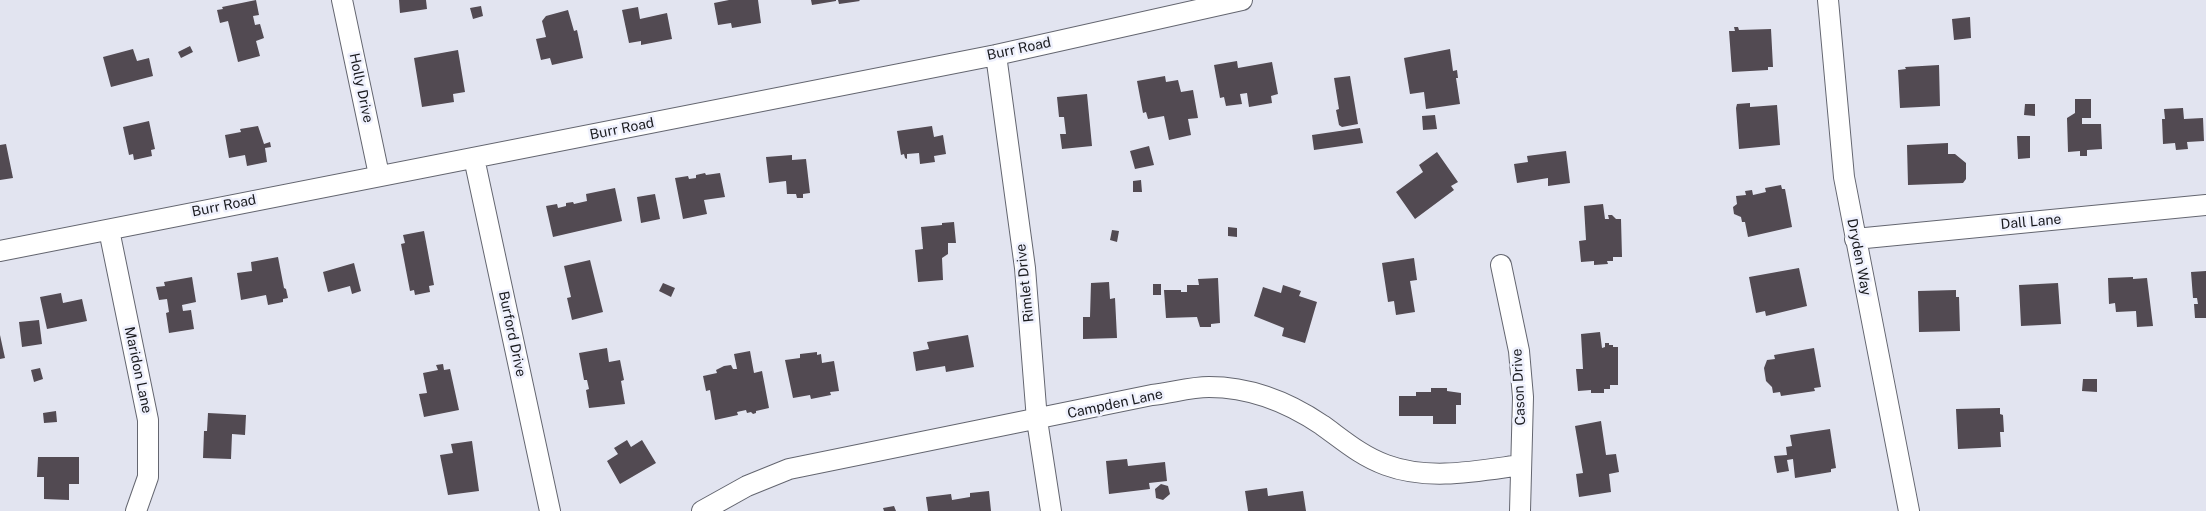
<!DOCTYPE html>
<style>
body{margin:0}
canvas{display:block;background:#e2e4f0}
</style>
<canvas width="2206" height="511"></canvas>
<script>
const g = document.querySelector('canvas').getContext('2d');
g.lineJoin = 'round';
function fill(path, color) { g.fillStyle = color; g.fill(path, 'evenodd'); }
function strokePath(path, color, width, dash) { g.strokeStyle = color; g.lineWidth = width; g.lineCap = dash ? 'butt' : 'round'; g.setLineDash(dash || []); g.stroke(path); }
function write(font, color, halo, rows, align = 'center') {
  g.font = font + ' "Public Sans",sans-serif'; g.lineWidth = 5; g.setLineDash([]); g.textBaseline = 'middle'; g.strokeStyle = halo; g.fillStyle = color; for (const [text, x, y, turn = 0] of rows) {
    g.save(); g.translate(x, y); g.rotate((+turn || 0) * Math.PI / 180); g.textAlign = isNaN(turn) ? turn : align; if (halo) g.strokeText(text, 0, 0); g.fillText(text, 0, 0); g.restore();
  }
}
fill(new Path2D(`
 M256,0l3,15 -6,1 2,9 5,-1 4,14 -8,3 4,15 -22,6 -10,-41 -8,2 -3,-13 6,-1 -1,-2z
 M399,0h27l1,9 -27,4z
 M729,0h29l3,23 -29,5 -1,-5 -13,2 -4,-22z
 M811,0h25v1l-24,4z
 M838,0h21l1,1 -21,3z
 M481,6l2,10 -10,3 -3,-11z
 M638,7l2,12 27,-6 5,26 -31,6v-4l-12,2 -7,-33z
 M568,10l6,21 3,-1 6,28 -31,7 -2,-7 -9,2 -5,-21 10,-2 -4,-16 4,-5z
 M1970,17l1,21 -17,2 -2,-21z
 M1734,27h4l1,3 32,-1 2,38h-5v3l-36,2 -3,-41h6z
 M190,46l3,6 -12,6 -3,-6z
 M133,49l4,12 12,-3 4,18 -42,11 -8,-30z
 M1450,49l3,22 4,-1 1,8h-2l4,26 -34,5 -2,-17 -14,2 -6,-36z
 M458,50l7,42 -12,2 1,8 -32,5 -8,-49z
 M1237,61l1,7 34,-6 6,32 -7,2 1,7 -23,4 -2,-14 -7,1 2,10 -16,2 -2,-9 -4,1 -6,-33z
 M1939,65l1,41 -40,2 -2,-38 8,-1 -1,-2z
 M1165,76l1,6 12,-2 3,12 12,-2 5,28 -10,1 3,16 -22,5 -5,-24 -16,3 -2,-7 -3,1 -6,-32z
 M1350,76l8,48 -16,3 -3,-2 -3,-15 3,-1 -5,-31z
 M1087,94l5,52 -30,3 -2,-15h6l-2,-17h-5l-2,-20z
 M2075,99h16v19h-9v6h19l1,25 -15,1v6h-7v-5l-12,1 -1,-34 8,-5z
 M1750,103v4l27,-2 3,40 -41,4 -3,-41 1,-4z
 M2025,104h10v12l-11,-1z
 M2183,108l1,11 19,-1 1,23 -17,1 1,7 -12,1 -1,-7 -12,1 -1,-25h3l-1,-10z
 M1435,115l2,14 -14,1 -1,-14z
 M149,121l6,28 -4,1 1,6 -18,4 -1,-6 -4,1 -6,-28z
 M258,126l6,18 6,-2 1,5 -6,1 2,14 -20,4 -2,-11 -16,3 -4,-23 16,-3 -1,-3z
 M932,126l2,11 9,-2 3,19 -12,2 1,6 -15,2 -1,-11 -12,1v5l-2,-1 -1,-4 -3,1 -4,-24z
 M1360,128l3,15 -49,7 -2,-15z
 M2017,136h13v22l-12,1z
 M1948,143v11h7l11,9v16l-3,4 -55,2 -1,-40z
 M6,144l7,34 -13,2v-35z
 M1149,146l5,19 -19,4 -5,-18z
 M1566,151l4,32 -22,3v-8l-31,5 -3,-19 14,-2 -1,-6z
 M1437,152l21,30 -7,4 3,4 -39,29 -19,-27 27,-20 -4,-7z
 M792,155v5l14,-1 4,34 -7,1v4h-6l-1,-4h-9l-1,-13 -17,2 -3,-26z
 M705,173l1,2 14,-2 5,24 -21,3 3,14 -24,5 -8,-41 13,-2 1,3 7,-1v-3z
 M1141,180l1,12h-9v-11z
 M1781,185l1,4h3l7,38 -44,10 -3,-15h-3l-1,-5 -7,-3 -1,-7 4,-3 -1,-8 10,-1 -1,-4 7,-1 1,5 13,-3 -1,-4z
 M615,188l7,33 -69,16 -7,-31 11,-2 1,4 8,-2v-3l7,-1 1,2 13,-3 -1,-7z
 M655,194l5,25 -19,4 -4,-26z
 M1603,204l2,15h4l-1,-4h4l4,4h5l1,38h-9v4h-6l1,3 -14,1v-4l-13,1 -2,-21 7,-1 -2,-34z
 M954,222l2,21h-8v11l-6,4 1,22 -25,2 -3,-32 8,-1 -2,-22 21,-2v-2z
 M1228,227l9,1v9l-9,-1z
 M1112,230l7,1 -2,11 -7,-2z
 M424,231l10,54 -5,1 1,6 -15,3 -1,-5 -4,1 -9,-47 4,-1 -2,-8z
 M278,257l6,31 2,1 2,9 -5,1v3l-15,3 -2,-10 -25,5 -4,-27 15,-2 -1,-9z
 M1414,258l3,22 -7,1 5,31 -19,3 -2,-14 -6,1 -6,-39z
 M590,260l13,52 -31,8 -5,-22 4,-1 -7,-31z
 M354,263l7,28 -9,3 -2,-8 -22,6 -5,-20z
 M1799,268l8,38 -41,10 -1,-5 -9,2 -7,-36z
 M2206,271v47h-11l-1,-14h4l-1,-6h-4l-2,-26z
 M192,277l4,25 -14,3 1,6 8,-1 3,19 -25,4 -3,-20 3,-1 -2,-13 -8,1 -3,-13 9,-1 -1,-4z
 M2133,277v2l14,-1 6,48 -16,1 -1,-16 -20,1 -1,-9 -6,1 -1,-26z
 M1218,278l2,45 -9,1v3h-11l-3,-10 -31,1 -2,-28h17v2h6v-7h12l-1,-6z
 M1109,282l1,17 5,-1 2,40 -34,1v-22h7l1,-34z
 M663,283l12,5 -4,9 -12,-6z
 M2058,283l3,41 -40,2 -2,-41z
 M1153,284h8v11h-8z
 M1283,285l18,6 -2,5 18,6 -12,41 -23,-7 2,-8 -30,-12 9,-29 18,6z
 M1956,290v7h3l1,34 -41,1 -1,-41z
 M61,293l2,10 19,-4 5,22 -40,8 -7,-32z
 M39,320l3,24 -20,3 -3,-25z
 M1600,332l2,16 3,-1v-4h4v2h4v2h5v38h-8v4h-6v4h-13v-3l-13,1 -2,-22h7l-2,-35z
 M0,335l5,23 -5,1z
 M968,335l6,32 -28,5 -1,-6 -29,5 -3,-19 16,-3 -2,-7z
 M607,348l2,14 11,-2 4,20 -3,1 4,23 -36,4 -3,-18 3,-1 -2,-9h-3l-5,-27z
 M1814,348l7,39 -7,1 1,3 -34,5 -1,-4 -7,1 -1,-6 -6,-6 -2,-13 3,-8 8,-1 -1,-4z
 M750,351l4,22 8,-2 7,37 -13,3v2l-3,1 -2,-2 -4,1 -1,-3 -9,2 1,3 -23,5 -5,-30 -4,1 -3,-15 14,-3 -1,-3 8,-4 7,-1 2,4h4l-3,-15z
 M817,352v3l4,-1 1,9 12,-2 5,30 -9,1 1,3 -20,4 -1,-4 -17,3 -8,-38 15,-2v-4z
 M443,364l1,6 6,-1 9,41 -35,7 -5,-23 8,-1 -4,-20 15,-3 -2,-5z
 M40,368l3,11 -9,3 -3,-12z
 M2083,379h14v13l-15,-1z
 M1431,388h16v3l14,2v12h-5v19h-23v-8h-34v-20h17v-4h15z
 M2000,408v6l3,1 1,17h-4l1,15 -43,2 -2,-40z
 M56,411l1,11 -13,1 -1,-10z
 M208,413l38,2 -1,20 -13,-1 -1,25 -28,-1 1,-27h3z
 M1601,421l5,34 10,-1 3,18 -10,2 2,18 -32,5 -3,-23 7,-1 -8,-47z
 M1830,429l6,39 -5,1v3l-36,6 -2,-19 -6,1 2,11 -12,2 -3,-17 13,-1 -1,-8 6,-1 -2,-11z
 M627,440l4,7 11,-7 14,23 -36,21 -13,-23 11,-7 -4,-6z
 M472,441l7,50 -31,4 -8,-40 13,-2 -2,-9z
 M38,457h41v27h-10v16l-25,-1v-22h-7z
 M1127,459l1,7 37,-4 2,19 -18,2 1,6 -41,5 -3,-33z
 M1161,484l7,2 2,8 -7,6 -7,-2 -1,-9z
 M1267,488l1,8 35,-5 3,20h-58l-3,-20z
 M989,491l2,20h-63l-2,-14 25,-3 1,6 18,-3v-4z
 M894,506l2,5h-12l-1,-3z`), '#524a52');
const minor = new Path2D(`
 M342,0l37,175
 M1828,0l16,177 65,334
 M996,55l29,213 12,152 14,91
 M474,158l76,353
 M109,230l39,190v57l-12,34
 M1855,239l351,-34
 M0,251l996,-196 246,-55
 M1501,265l18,86 4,46 -3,114
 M702,511l45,-25 42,-17 363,-74c19,-2 38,-8 57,-8 40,0 79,15 113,38 21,15 39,31 64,40 43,16 91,6 135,0`);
strokePath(minor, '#646670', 22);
strokePath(minor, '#fff', 20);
write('14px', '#191a1e', '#eff1fd', [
 ["Burr Road",1019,49,-12],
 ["Holly Drive",361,88,78],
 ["Burr Road",622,129,-11],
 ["Burr Road",224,206,-11],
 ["Dall Lane",2031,222,-5],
 ["Dryden Way",1859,257,79],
 ["Rimlet Drive",1025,283,-96],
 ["Burford Drive",512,334,78],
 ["Maridon Lane",138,370,78],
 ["Cason Drive",1519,387,-93],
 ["Campden Lane",1115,404,-12]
]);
</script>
